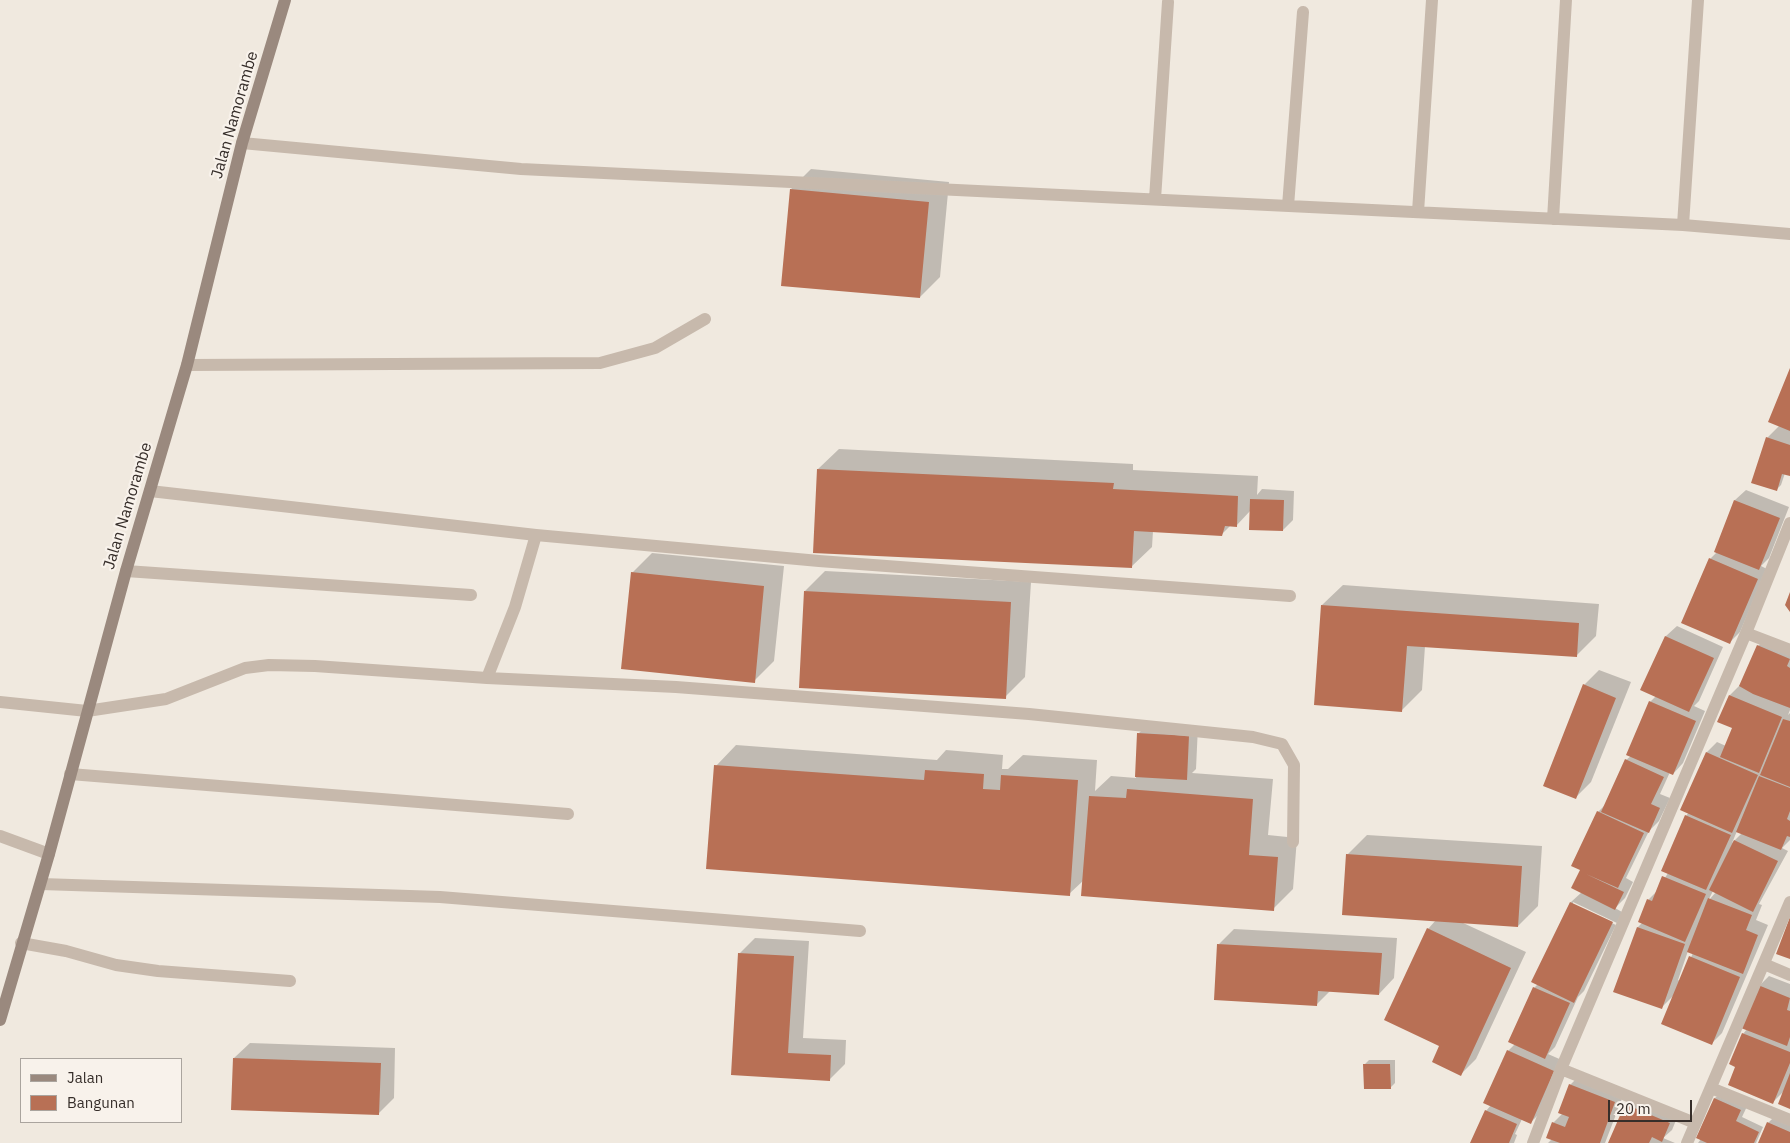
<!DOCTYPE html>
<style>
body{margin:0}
#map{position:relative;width:1790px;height:1143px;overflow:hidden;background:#f0e9df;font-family:"IBM Plex Sans",sans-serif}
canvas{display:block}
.legend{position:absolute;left:20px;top:1058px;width:162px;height:65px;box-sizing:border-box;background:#f8f2eb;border:1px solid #aaa49e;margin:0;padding:6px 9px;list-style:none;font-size:15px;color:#362e2a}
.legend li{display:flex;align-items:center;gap:10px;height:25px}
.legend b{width:25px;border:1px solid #aaa49e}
.scale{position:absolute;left:1608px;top:1100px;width:84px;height:22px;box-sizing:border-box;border:2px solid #362e2a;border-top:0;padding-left:6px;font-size:15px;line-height:18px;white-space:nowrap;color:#362e2a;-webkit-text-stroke:4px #f8f2eb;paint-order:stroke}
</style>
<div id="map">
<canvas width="1790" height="1143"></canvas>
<ul class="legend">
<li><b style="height:6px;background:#9a897e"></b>Jalan</li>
<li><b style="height:14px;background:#b87055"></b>Bangunan</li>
</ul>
<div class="scale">20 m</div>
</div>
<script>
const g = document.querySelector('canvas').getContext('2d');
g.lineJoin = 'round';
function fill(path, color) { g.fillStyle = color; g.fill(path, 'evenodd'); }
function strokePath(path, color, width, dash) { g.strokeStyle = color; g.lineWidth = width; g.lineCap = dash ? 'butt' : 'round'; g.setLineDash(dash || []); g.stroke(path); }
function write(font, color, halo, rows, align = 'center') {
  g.font = font + ' "IBM Plex Sans",sans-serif'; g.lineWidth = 4.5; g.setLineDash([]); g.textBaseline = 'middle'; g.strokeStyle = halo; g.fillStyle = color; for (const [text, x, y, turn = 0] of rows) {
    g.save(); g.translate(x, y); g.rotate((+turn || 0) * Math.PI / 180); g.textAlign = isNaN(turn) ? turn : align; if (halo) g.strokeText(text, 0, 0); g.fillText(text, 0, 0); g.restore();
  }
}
fill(new Path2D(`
 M811,169l138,13 -9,95 -20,20 -129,-108z
 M1790,371v104l-5,-2 -4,12 -5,5 -9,-52 12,-12z
 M839,449l294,15v6l125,6 -1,19 5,-6 32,2 -1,29 -10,10 -32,-20 -15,16 -5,-1 -10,10 -68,-4 -1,16 -21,20 -313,-98z
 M1746,490l43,17 -20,51 -8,8 6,3 -27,63 -10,10 -20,-83 7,-7 18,-52z
 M652,553l132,13 -10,95 -20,20 -122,-108z
 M825,571l206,11 -6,95 -20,20 -200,-106z
 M1343,585l256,19 -3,32 -20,20 -151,-10 -3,44 -20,20 -80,-105z
 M1677,626l46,21 -24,54 -5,5 11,5 -22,52 -10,11 -3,-2 -10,22 10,4 -11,23 -10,10 -23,47 7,4 -8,16 -10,10 7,4 -5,11 -44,-21v3l43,20 -32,66 -6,6 -23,50 -7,7 16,7 -23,51 -11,11 -8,-4 -7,15 2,1 -3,8h-43l15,-32 5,-6 17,-54 7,-7 19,-56 4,-4 -5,-2 38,-80 11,-10 -1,-22 17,-58 8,-8 20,-44 5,-4 19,-54 6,-6 -14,-7 24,-53z
 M1768,636l22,9v65l-2,5 2,-2v127l-8,8 6,3 -29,53 3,1 -6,15 12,5 -46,108 -10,10 -38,-48 -13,13 -46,-17 23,-64 4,-4 6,-23 9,-9 11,-18 18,-57 3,-4 -7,-3 25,-57 10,-10 9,4 8,-18 -15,-6 11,-27 10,-10 18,-39zM1737,831l5,2 -10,10zM1713,891l3,1 -7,8v-1zM1688,951l5,2 -13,28 -2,-1z
 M1599,670l32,12 -40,100 -15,15 8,-112z
 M1148,724l50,2 -2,43 -4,4 81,6 -5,56 29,3 -4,51 -20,20 -189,-29 -15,14 -353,-128 20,-21 201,15 9,-10 57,5 -1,14h6l15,-14 74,5 -2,31 16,-15 25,2 2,-44z
 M1367,835l175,11 -4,60 -20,20 -57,-4 65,30 -50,107 -15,15 -20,-29 -13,-116 8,-9 -89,-65z
 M1234,929l163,9 -3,40 -15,16 -49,-3 -14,14 -97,-61z
 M755,938l54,3 -6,97 43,2 -1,24 -15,15 -97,-5 6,-120z
 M1769,976l21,8v124l-6,-17 -11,11 -36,-35 6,-33 4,-5 12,-43z
 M250,1043l145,5 -1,50 -16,16 -144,-56z
 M1369,1060h26v23l-5,5 -26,-23z
 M1580,1075l45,16 -20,52h-57l4,-4 1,-16 10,-10 7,-28z
 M1726,1088l24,12 -8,17 21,10 -7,16h-58l3,-4 -3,-1 17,-40z
 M1636,1094l43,19 -7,17 -9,8 12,5h-66l17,-38z
 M1778,1113l12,5v25h-31l9,-20z`), '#0003');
fill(new Path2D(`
 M790,189l139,13 -9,96 -139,-12z
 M1790,368v63l-22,-9z
 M1766,437l24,8v31l-8,-2 -5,17 -26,-8z
 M817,469l297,14 -1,6 125,7 -1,31 -12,-1 -3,10 -88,-5 -2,37 -319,-15z
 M1250,499l34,1 -1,31 -34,-1z
 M1734,500l46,18 -21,52 -45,-18z
 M1709,558l49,21 -28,65 -49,-21z
 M631,572l133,14 -9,97 -134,-14z
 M804,591l207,11 -5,97 -207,-11z
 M1790,592v20l-5,-7z
 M1321,605l258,18 -2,34 -170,-11 -5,66 -88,-7z
 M1665,636l49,22 -25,54 -49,-22z
 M1757,645l33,14 -3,7 3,2v40l-37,-14 -14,-8z
 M1583,684l33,14 -40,101 -33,-13z
 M1729,695l53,22 -23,56 -39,-16 12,-29 -15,-6z
 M1649,701l47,20 -23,54 -47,-20z
 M1783,719l7,2v66l-30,-12z
 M1137,733l52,3 -2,44 -52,-3z
 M1706,752l52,23 -26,58 -52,-23z
 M1625,759l39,18 -13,27 9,4 -11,25 -48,-21z
 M714,765l210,15 1,-10 59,4 -1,15 17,1 1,-15 77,5 -8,116 -364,-27z
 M1759,776l31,12v23l-3,8 3,2v16l-3,-1 -6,14 -45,-18z
 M1127,789l126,10 -4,56 29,2 -4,54 -193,-15 8,-100 37,2z
 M1597,811l47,22 -26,55 -32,-14 38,18 -9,18 -44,-22 9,-18 -9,-4z
 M1685,815l46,20 -25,55 -45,-19z
 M1734,840l44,21 -25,51 -44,-22z
 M1346,854l176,12 -4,61 -176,-12z
 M1662,876l44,18 -21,48 -47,-20 9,-23 5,2z
 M1708,898l44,17 -6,15 12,5 -15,39 -56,-22z
 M1570,902l43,20 -39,81 -43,-21z
 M1790,917v42l-14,-5z
 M1637,927l48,17 -23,65 -49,-17z
 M1427,928l84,40 -50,108 -29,-14 7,-16 -55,-26z
 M1217,944l165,9 -3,42 -61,-4 -1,15 -103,-6z
 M738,953l56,3 -6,97 43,2 -1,26 -99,-6z
 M1689,956l51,21 -28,68 -51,-21z
 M1758,985l32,13 -3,12 3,1v26l-3,9 -46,-18z
 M1533,987l37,16 -25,56 -37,-17z
 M1742,1033l48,19v11l-17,41 -45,-19 7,-18 -6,-3z
 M1507,1050l47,21 -23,53 -48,-21z
 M233,1058l148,5 -2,52 -148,-5z
 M1363,1064h27l1,25h-27z
 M1790,1073v36l-12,-5z
 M1569,1084l46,18 -15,41h-40l-14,-5 6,-16 13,5 4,-10 -11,-4z
 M1714,1098l27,12 -5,11 23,11 -5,11h-47l-11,-5z
 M1625,1104l45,19 -8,19 -10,-5 -3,6h-41z
 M1485,1110l32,14 -8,19h-39z
 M1767,1122l23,10v11h-32z`), '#b87055');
strokePath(new Path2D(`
 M187,365l413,-2 55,-15 50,-29
 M150,491l386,44 283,26 471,35
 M487,678l28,-71 21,-72
 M0,702l87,9 79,-12 79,-31 24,-3 46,1 172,12 189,9 353,27 224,23 29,7 12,21 -1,77
 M70,774l498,40
 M0,836l49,18
 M41,884l399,13 420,34
 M21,943l45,8 50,14 42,6 132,10`), '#c7b9ac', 12);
strokePath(new Path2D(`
 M242,143l279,26 1162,56 15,-225
 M1155,199l13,-197
 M1288,206l15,-194
 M1418,212l14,-212
 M1553,219l13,-219
 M1683,225l107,9
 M126,571l345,24
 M1746,633l44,17
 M1764,964l26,11
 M1561,1069l134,54
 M1711,1088l79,32
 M1533,1143l28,-74 185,-436 44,-110
 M1687,1143l103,-241`), '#c7b9ac', 12);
strokePath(new Path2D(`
 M0,1020l49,-166 77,-283 61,-206 55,-222 43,-143`), '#9a897e', 12);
write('16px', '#362e2a', '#f8f2eb', [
 ["Jalan Namorambe",235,115,-74],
 ["Jalan Namorambe",128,506,-73]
]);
</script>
